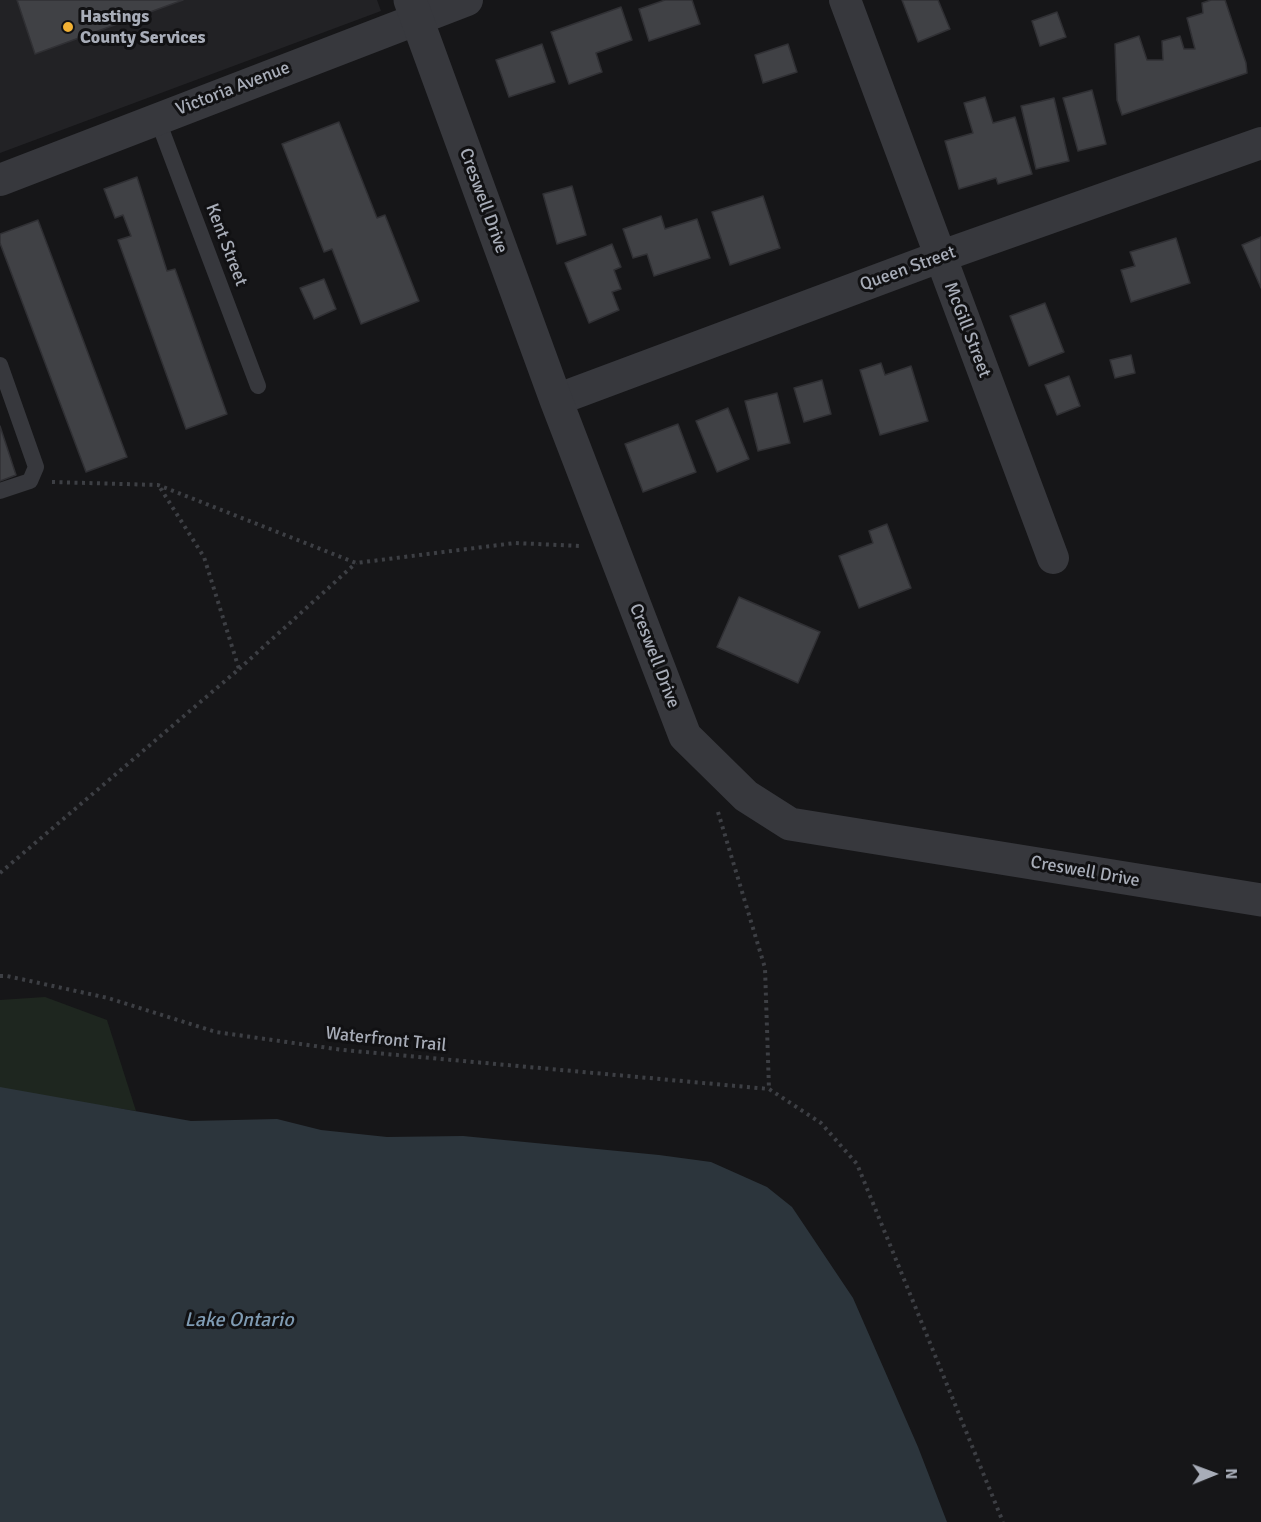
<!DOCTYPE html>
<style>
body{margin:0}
#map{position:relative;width:1261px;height:1522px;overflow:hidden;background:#161618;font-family:Signika,sans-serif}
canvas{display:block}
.north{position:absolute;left:1183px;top:1444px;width:60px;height:60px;-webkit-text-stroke:4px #111113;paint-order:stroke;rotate:89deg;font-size:16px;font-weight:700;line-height:24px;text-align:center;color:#a8adb8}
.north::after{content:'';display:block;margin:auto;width:21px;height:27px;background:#a8adb8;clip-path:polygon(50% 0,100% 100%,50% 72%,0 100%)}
</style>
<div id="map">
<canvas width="1261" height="1522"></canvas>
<div class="north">N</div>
</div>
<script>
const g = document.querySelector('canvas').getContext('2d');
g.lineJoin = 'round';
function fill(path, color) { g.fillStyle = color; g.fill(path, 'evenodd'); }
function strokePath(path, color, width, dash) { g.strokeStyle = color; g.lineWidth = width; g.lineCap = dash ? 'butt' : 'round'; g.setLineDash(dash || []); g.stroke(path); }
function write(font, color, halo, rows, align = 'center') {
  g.font = font + ' Signika,sans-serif'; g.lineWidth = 6; g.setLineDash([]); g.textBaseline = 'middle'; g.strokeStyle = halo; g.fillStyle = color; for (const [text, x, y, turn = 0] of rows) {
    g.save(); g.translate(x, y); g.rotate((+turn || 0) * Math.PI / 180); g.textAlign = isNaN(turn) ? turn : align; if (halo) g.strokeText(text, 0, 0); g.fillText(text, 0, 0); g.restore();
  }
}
fill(new Path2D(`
 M0,0h377l4,11 -381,142z`), '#222225');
fill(new Path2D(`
 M45,997l62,23 29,91 -136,-21v-90z`), '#1e261f');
fill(new Path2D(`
 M0,1087l191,34 86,-2 44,11 66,7 76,-1 196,19 52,7 56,25 25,20 61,91 65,149 29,75h-947z`), '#2c353c');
const building = new Path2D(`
 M17,0h166l-148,54z
 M665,0h27l8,24 -51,17 -10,-32z
 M902,0h36l12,29 -32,13z
 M1211,0h14l21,63 1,10 -125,42 -5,-15 -2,-56 24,-8 8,24h16l-1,-19 18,-5 4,13h11l-8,-31 16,-5 -1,-10z
 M621,7l11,33 -36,13 6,19 -33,12 -18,-52z
 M1057,12l9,25 -26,9 -8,-25z
 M542,44l13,38 -46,15 -13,-37z
 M788,44l9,28 -34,11 -8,-28z
 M1092,90l14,54 -28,7 -15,-53z
 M985,97l8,26 22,-6 17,57 -34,10 -2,-6 -37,11 -14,-48 28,-8 -9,-30z
 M1054,98l15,63 -33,8 -15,-63z
 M339,122l38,96 8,-3 34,86 -58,23 -29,-75 -8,3 -42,-108z
 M137,177l30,94 8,-2 52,145 -41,15 -68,-189 13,-4 -8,-21 -8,3 -11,-29z
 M572,186l14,49 -29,9 -14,-50z
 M763,196l17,52 -50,17 -18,-53z
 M661,216l4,13 32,-10 13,39 -56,18 -7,-22 -14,4 -10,-29z
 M38,220l89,237 -41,15 -86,-229v-9z
 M1261,237v51l-19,-43z
 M1176,238l14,45 -59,19 -10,-32 14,-4 -5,-14z
 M612,244l9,23 -7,3 7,19 -9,3 7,18 -30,13 -24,-60z
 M324,279l12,30 -22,10 -14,-31z
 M1045,303l19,49 -35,14 -19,-50z
 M1131,355l4,18 -20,5 -5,-18z
 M881,363l4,12 26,-9 17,55 -48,14 -20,-65z
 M1069,376l11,30 -23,9 -12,-30z
 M822,380l9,34 -27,8 -10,-34z
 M777,393l13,50 -32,8 -13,-50z
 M728,408l21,51 -32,13 -21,-51z
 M678,424l18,48 -53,20 -18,-48z
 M0,426l16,49 -16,6z
 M887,524l24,64 -52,20 -20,-52 34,-13 -4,-12z
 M739,597l81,35 -22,51 -81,-36z`);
fill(building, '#404145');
strokePath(building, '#303034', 1.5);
strokePath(new Path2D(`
 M52,482l106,3 198,78 159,-20 65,3
 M239,669l117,-106
 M718,812l47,156 4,121
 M0,873l239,-204 -35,-112 -45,-71
 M0,976h7l101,22 108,34 127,18 426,39 52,34 36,41 146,358`), '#3d3f44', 4, [3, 4.5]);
strokePath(new Path2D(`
 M157,118l101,268
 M0,365l36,102 -6,14 -30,10`), '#37383d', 16);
strokePath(new Path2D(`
 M845,0l208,558
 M0,180l467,-180
 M556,400l383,-143 322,-114`), '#37383d', 32);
strokePath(new Path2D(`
 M410,0l146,400 129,336 61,60 44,28 471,76`), '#37383d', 33);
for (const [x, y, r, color] of [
 [68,27,6,"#f2b134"]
]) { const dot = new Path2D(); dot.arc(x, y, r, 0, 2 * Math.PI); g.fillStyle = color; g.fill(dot); strokePath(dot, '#111113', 2); }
write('bold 18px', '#a8adb8', '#111113', [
 ["Hastings",80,17],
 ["County Services",80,38]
], 'left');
write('18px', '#a8adb8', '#111113', [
 ["Victoria Avenue",233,89,-21],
 ["Creswell Drive",483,201,70],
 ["Kent Street",226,245,69],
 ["Queen Street",908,269,-20],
 ["McGill Street",967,330,69],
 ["Creswell Drive",654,656,69],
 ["Creswell Drive",1085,872,10],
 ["Waterfront Trail",386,1040,6]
]);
write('italic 20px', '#7f9bb3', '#111113', [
 ["Lake Ontario",239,1321]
]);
</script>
